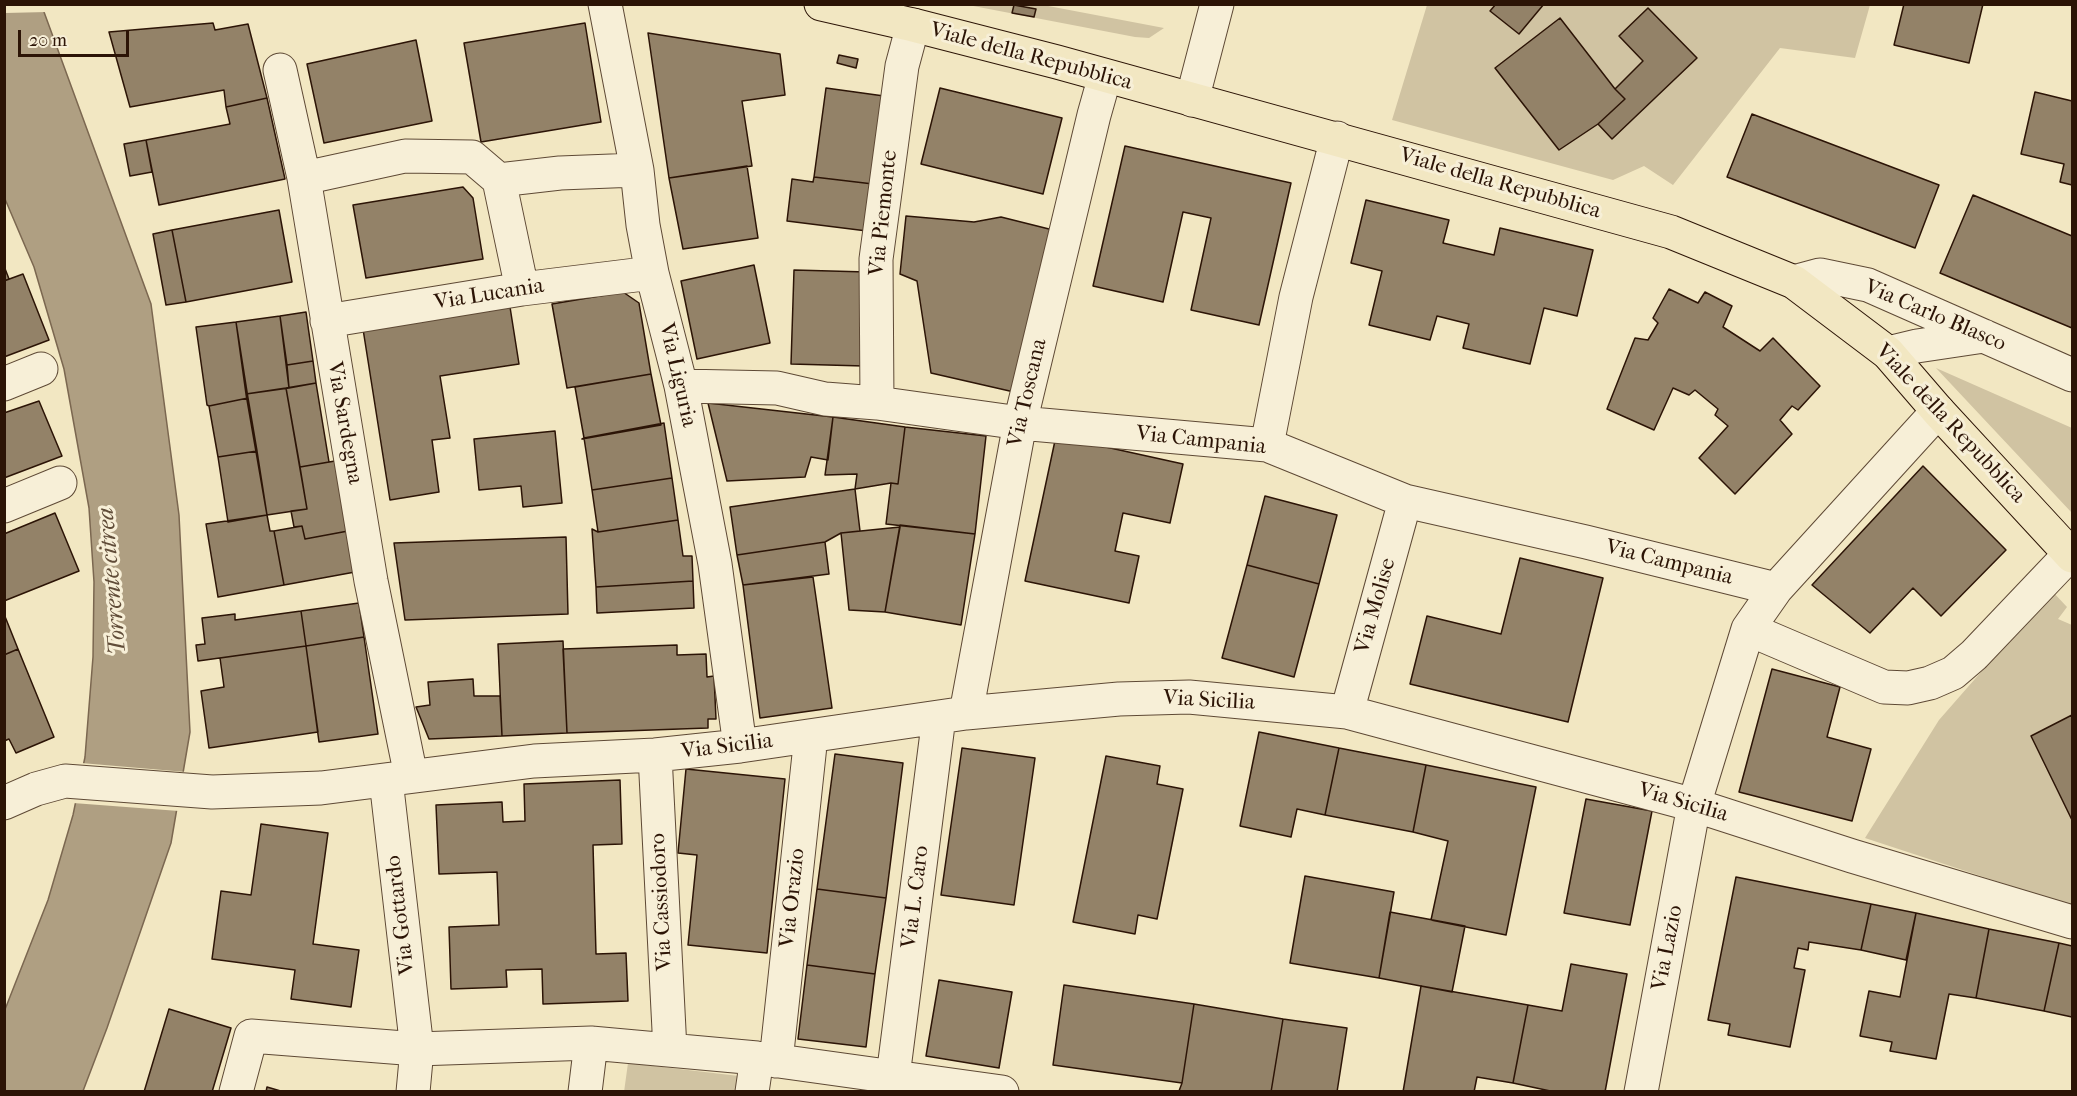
<!DOCTYPE html>
<style>
body{margin:0}
#map{position:relative;width:2077px;height:1096px;overflow:hidden;background:#f2e7c2;font-family:"IM FELL French Canon",serif}
canvas{display:block}
.frame{position:absolute;inset:0;border:6px solid #2c1406;pointer-events:none}
.scale{position:absolute;left:18px;top:30px;width:111px;height:27px;box-sizing:border-box;border:3px solid #2c1406;border-top:0;padding-left:8px;font-size:18px;line-height:21px;white-space:nowrap;color:#2c1406;-webkit-text-stroke:4px #f7efd7;paint-order:stroke}
</style>
<div id="map">
<canvas width="2077" height="1096"></canvas>
<div class="frame"></div>
<div class="scale">20 m</div>
</div>
<script>
const g = document.querySelector('canvas').getContext('2d');
g.lineJoin = 'round';
function fill(path, color) { g.fillStyle = color; g.fill(path, 'evenodd'); }
function strokePath(path, color, width, dash) { g.strokeStyle = color; g.lineWidth = width; g.lineCap = dash ? 'butt' : 'round'; g.setLineDash(dash || []); g.stroke(path); }
function write(font, color, halo, rows, align = 'center') {
  g.font = font + ' "IM FELL French Canon",serif'; g.lineWidth = 6; g.setLineDash([]); g.textBaseline = 'middle'; g.strokeStyle = halo; g.fillStyle = color; for (const [text, x, y, turn = 0] of rows) {
    g.save(); g.translate(x, y); g.rotate((+turn || 0) * Math.PI / 180); g.textAlign = isNaN(turn) ? turn : align; if (halo) g.strokeText(text, 0, 0); g.fillText(text, 0, 0); g.restore();
  }
}
fill(new Path2D(`
 M968,5h75l121,23 -15,10 -14,-1z
 M1427,5h443l-15,53 -75,-10 -107,137 -29,-19 -31,14 -221,-60z
 M1936,368l136,60v85z
 M2052,591l15,16 -9,12 14,6v281l-207,-68 74,-118z
 M628,1063l111,13 -2,15 -113,1z`), '#d0c3a2');
const water = new Path2D(`
 M43,4l1,8 107,292 28,211 11,217 -19,111 -64,185 -24,63h-78l-1,-79 44,-112 25,-85 12,-58 8,-100 1,-75 -5,-74 -25,-139 -30,-102 -29,-68v-194z`);
fill(water, '#af9f82');
strokePath(water, '#7b6750', 1.5);
fill(new Path2D(`
 M5,4h41l1,8 -42,1z
 M81,763l105,9 -7,39 -106,-8z`), '#f2e7c2');
const building = new Path2D(`
 M1496,4h48l-25,30 -29,-23z
 M1904,4h79l-14,59 -75,-18z
 M1014,5l22,4 -2,8 -22,-4z
 M1648,8l49,50 -85,81 -14,-15 27,-25 -10,-10 28,-28 -24,-25z
 M1560,18l55,71 10,10 -27,25 -39,26 -64,-82z
 M213,23l2,7 33,-6 19,74 -41,9 -2,-17 -94,17 -21,-75z
 M585,23l16,99 -120,20 -17,-99z
 M648,33l132,21 5,41 -43,6 10,65 -83,12z
 M416,40l16,81 -108,22 -17,-79z
 M839,55l19,4 -2,9 -19,-5z
 M826,88l58,8 -11,88 -59,-7z
 M940,88l122,30 -19,76 -122,-30z
 M2035,92l37,9v84l-12,-3 4,-18 -43,-10z
 M267,98l18,81 -126,26 -13,-65 84,-16 -4,-17z
 M1752,114l187,71 -24,63 -188,-71z
 M146,140l6,32 -22,4 -6,-32z
 M1125,146l166,37 -32,142 -68,-15 20,-92 -28,-6 -20,90 -70,-16z
 M747,166l11,72 -75,11 -14,-71z
 M814,177l59,7 -6,47 -80,-10 5,-42 21,3z
 M463,187l10,11 10,61 -117,19 -13,-73z
 M1973,195l99,41v92l-132,-55z
 M1366,200l83,20 -6,23 51,12 6,-27 93,22 -16,66 -33,-8 -14,56 -67,-16 6,-24 -32,-8 -7,24 -61,-15 13,-54 -31,-8z
 M279,210l13,72 -106,20 -14,-72z
 M906,216l68,6 27,-5 52,13 -39,162 -83,-19 -14,-92 -17,-7z
 M172,230l14,72 -20,3 -13,-71z
 M754,265l16,78 -73,16 -16,-78z
 M4,266l5,13 -5,2z
 M794,270l73,2 -3,94 -73,-2z
 M23,274l26,66 -45,17v-76z
 M1669,289l29,14 7,-11 27,14 -9,21 37,24 13,-13 47,48 -22,24 -6,-4 -12,14 12,14 -57,60 -36,-36 29,-32 -13,-11 3,-6 -23,-19 -6,5 -16,-7 -19,42 -47,-21 28,-71 13,2 10,-17 -5,-5z
 M623,292l16,11 12,71 -84,14 -15,-84z
 M510,307l9,57 -79,12 10,62 -18,2 7,52 -49,8 -27,-171z
 M306,312l7,49 -26,4 -7,-49z
 M280,316l9,72 -43,6 -10,-72z
 M236,322l12,76 -39,8 -2,-1 -11,-78z
 M313,361l3,22 -27,5 -2,-23z
 M651,374l10,51 -79,14 2,-1 -9,-51z
 M316,383l13,79 -29,5 -14,-79z
 M286,388l21,121 -40,6 -21,-121z
 M248,398l9,53 -39,6 -9,-51z
 M39,401l23,55 -58,22v-65z
 M708,403l125,14 -5,43 -17,-3 -6,20 -78,4z
 M833,417l72,10 -7,57 -7,-1 -36,6 2,-15 -32,1z
 M664,423l8,55 -80,12 -8,-52z
 M905,427l81,9 -11,98 -89,-10 5,-41 7,1z
 M555,431l7,72 -39,4 -2,-21 -42,4 -5,-51z
 M1056,436l127,28 -13,59 -47,-10 -8,38 24,5 -10,47 -104,-22z
 M257,451l10,64 -39,7 -10,-65z
 M335,461l13,70 -43,8 -3,-13 -8,1 -3,-16 16,-2 -7,-42z
 M1923,466l83,84 -65,66 -28,-28 -43,45 -58,-48z
 M672,478l6,42 -80,12 -6,-42z
 M855,489l5,42 -19,2 -16,9 -88,13 -7,-48z
 M1265,496l72,19 -18,69 -72,-19z
 M55,513l24,58 -75,30v-67z
 M267,515l3,16h4l10,54 -66,12 -12,-73z
 M678,520l5,36h9l1,25 -97,6 -4,-58 6,3z
 M900,525l75,9 -14,91 -76,-13z
 M302,526l3,13 43,-8 7,41 -71,13 -10,-54z
 M900,527l-15,85 -36,-2 -8,-77z
 M566,537l2,77 -163,6 -11,-77z
 M825,542l4,32 -86,11 -6,-30z
 M1520,558l83,20 -35,144 -158,-38 17,-68 74,18z
 M1247,565l72,19 -25,93 -72,-19z
 M813,577l19,131 -72,10 -17,-133z
 M693,581l1,27 -97,5 -1,-26z
 M359,603l5,34 -58,9 -5,-35z
 M301,611l5,35 -108,15 -2,-16 9,-1 -3,-26 33,-4v6z
 M4,614l14,35 -14,6z
 M364,637l14,97 -59,8 -13,-96z
 M563,641l4,92 -65,3 -4,-92z
 M677,645v10l29,-1 1,23 7,-1 2,43h-8v9l-141,5 -4,-84z
 M306,646l12,86 -109,16 -8,-57 23,-4 -4,-29z
 M18,649l36,88 -38,16 -7,-14 -5,2v-86z
 M1772,669l68,18 -13,50 44,12 -19,72 -113,-29z
 M473,679l1,17h26l2,40 -73,3 -13,-32 14,-2 -2,-23z
 M2072,715v105l-41,-84z
 M1259,732l80,16 -14,67 -28,-6 -6,28 -51,-11z
 M962,748l73,10 -21,147 -73,-10z
 M1339,748l87,17 -13,67 -88,-17z
 M835,754l68,9 -17,135 -69,-9z
 M1106,756l54,10 -3,18 26,5 -26,130 -19,-4 -3,19 -62,-12z
 M1426,765l110,22 -30,148 -75,-15 17,-79 -35,-9z
 M686,769l99,10 -18,174 -79,-8 9,-90 -19,-2z
 M620,780l2,64 -29,1 3,109 30,-1 2,48 -85,3 -1,-35 -36,1 1,17 -56,2 -2,-62 50,-2 -2,-53 -58,2 -3,-69 66,-3 1,20 22,-1 -1,-37z
 M1586,799l66,12 -22,114 -66,-12z
 M261,824l67,9 -15,111 46,6 -8,57 -60,-8 4,-29 -83,-11 9,-68 30,4z
 M1305,876l89,16 -15,86 -89,-15z
 M1736,877l135,27 -10,46 -52,-8 -1,8 -10,-2 -4,20 11,2 -15,77 -62,-12 2,-11 -22,-4z
 M817,889l69,9 -11,76 -68,-9z
 M1871,904l45,9 -10,47 -45,-10z
 M1390,912l75,14 -13,66 -73,-14z
 M1916,913l73,16 -13,69 -27,-4 -13,65 -46,-8 2,-9 -32,-6 9,-45 31,6z
 M1989,929l70,14 -15,68 -68,-13z
 M2059,943l13,3v71l-28,-6z
 M1571,964l56,10 -22,118h-50l-42,-9 15,-78 34,6z
 M807,965l68,9 -9,73 -68,-8z
 M939,980l73,12 -13,76 -73,-12z
 M1064,985l130,19 -12,79 -129,-18z
 M1421,986l107,19 -15,78 -36,-6 -3,15h-71z
 M1194,1004l89,15 -12,73 -92,-1 3,-8z
 M169,1009l62,19 -19,64h-68z
 M1283,1019l64,9 -10,64h-66z
 M267,1087l17,5h-18z`);
fill(building, '#938268');
strokePath(building, '#2c1406', 1.5);
const minor = new Path2D(`
 M605,4l32,166 6,55 9,48 29,113 34,178 25,182
 M280,70l24,108 67,403 40,195
 M1192,100l25,-96
 M304,178l101,-22 67,1 27,23 23,109
 M499,180l61,-7 77,-3
 M1794,282l26,-7 48,10 204,90
 M327,321l195,-32 130,-16
 M1888,353l29,-7 67,-10
 M4,384l37,-15
 M681,386l96,2 48,11 52,4 143,20 247,22 138,56 181,41 190,47
 M877,403l-1,-144 26,-193 11,-41
 M1267,445l29,-148 41,-159
 M4,506l56,-23
 M1748,629l136,58 24,1 22,-5 23,-10 21,-18 97,-102
 M1347,712l58,-211
 M966,713l54,-290 74,-308 11,-39
 M655,755l15,295
 M386,780l31,269 -4,43
 M4,803l32,-14 29,-8 147,11 109,-4 213,-27 121,-6 85,-9 226,-33 153,-14 70,-2 158,15 347,93 158,51 220,66
 M776,1061l35,-325
 M236,1092l15,-56 166,13 174,-6 166,15 245,34
 M585,1092l6,-49
 M752,1092l5,-34
 M891,1092l48,-375
 M1641,1092l53,-287 54,-176 28,-40 162,-178`);
const major = new Path2D(`
 M821,4l92,21 144,37 614,170 123,50 94,71 50,58 134,145`);
strokePath(minor, '#5e4935', 35);
strokePath(major, '#2c1406', 35);
strokePath(minor, '#f7efd7', 33);
strokePath(major, '#f2e7c2', 33);
write('22px', '#2c1406', '#f7efd7', [
 ["Viale della Repubblica",1031,57,15],
 ["Viale della Repubblica",1500,184,16],
 ["Via Piemonte",884,213,-84],
 ["Via Lucania",489,295,-9],
 ["Via Carlo Blasco",1935,316,23],
 ["Via Liguria",677,375,77],
 ["Via Toscana",1028,393,-77],
 ["Via Sardegna",344,423,80],
 ["Viale della Repubblica",1950,424,47],
 ["Via Campania",1201,441,6],
 ["Via Campania",1669,563,14],
 ["Via Molise",1376,606,-74],
 ["Via Sicilia",1209,701,3],
 ["Via Sicilia",727,747,-7],
 ["Via Sicilia",1683,803,16],
 ["Via L. Caro",916,897,-83],
 ["Via Orazio",793,898,-84],
 ["Via Cassiodoro",662,902,-93],
 ["Via Gottardo",401,915,-97],
 ["Via Lazio",1668,948,-79]
]);
write('italic 24px', '#604c38', '#f7efd7', [
 ["Torrente citrea",113,581,-95]
]);
</script>
